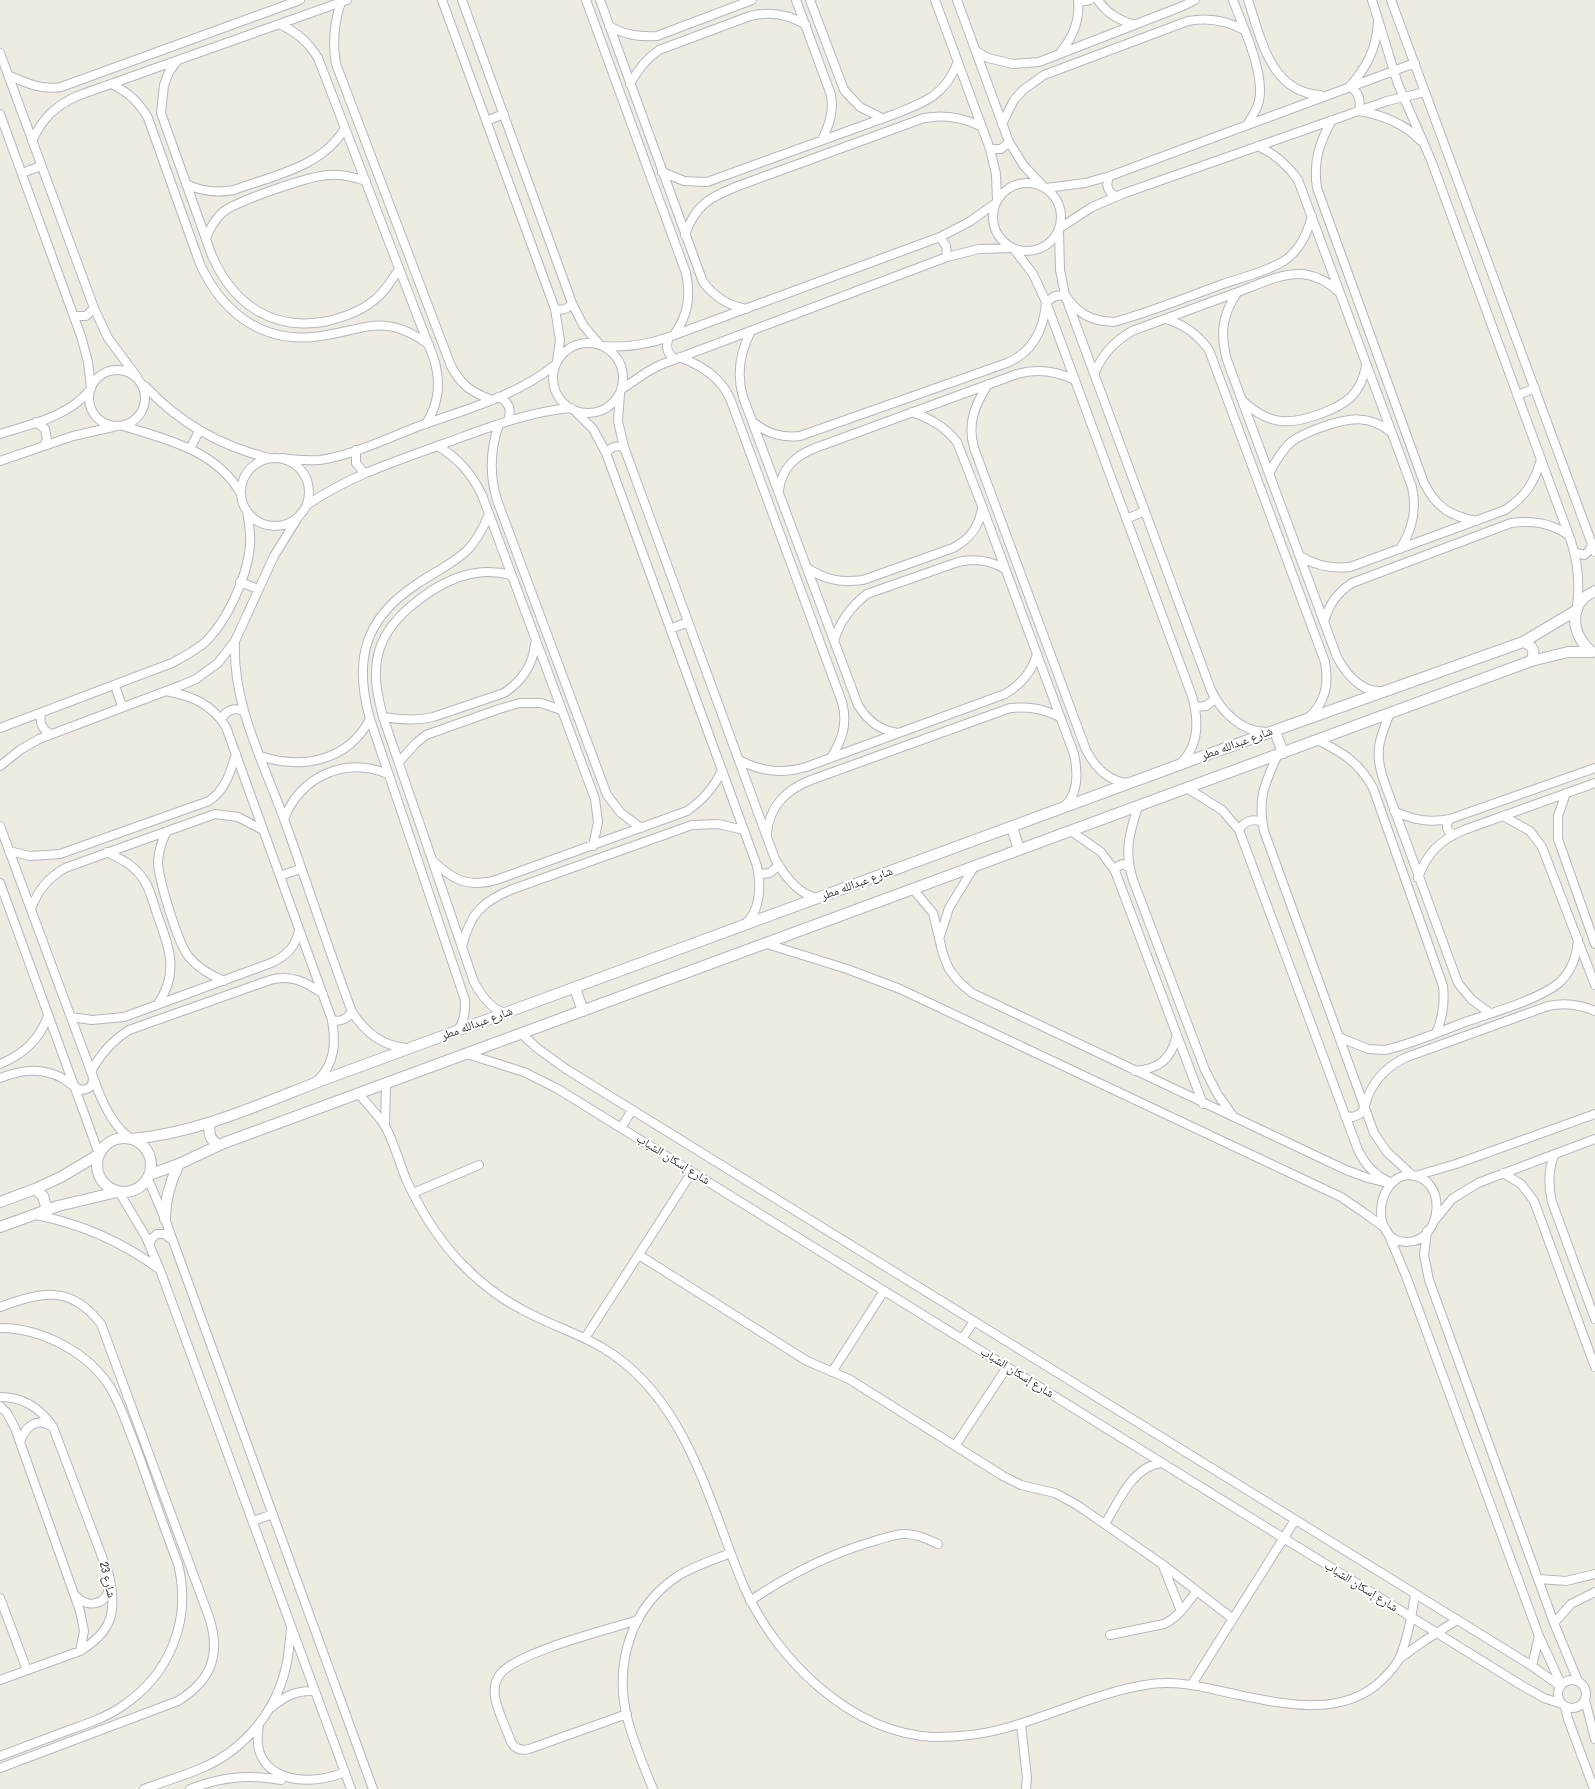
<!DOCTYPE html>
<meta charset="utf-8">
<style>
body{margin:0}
canvas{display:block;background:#eeece1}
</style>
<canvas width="1595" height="1789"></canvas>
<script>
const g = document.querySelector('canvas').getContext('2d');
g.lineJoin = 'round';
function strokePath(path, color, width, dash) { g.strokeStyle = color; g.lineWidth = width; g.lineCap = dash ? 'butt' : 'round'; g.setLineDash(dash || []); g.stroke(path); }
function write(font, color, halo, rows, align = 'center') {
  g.font = font + ' "Archivo Narrow","Noto Naskh Arabic",sans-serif'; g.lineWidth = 4; g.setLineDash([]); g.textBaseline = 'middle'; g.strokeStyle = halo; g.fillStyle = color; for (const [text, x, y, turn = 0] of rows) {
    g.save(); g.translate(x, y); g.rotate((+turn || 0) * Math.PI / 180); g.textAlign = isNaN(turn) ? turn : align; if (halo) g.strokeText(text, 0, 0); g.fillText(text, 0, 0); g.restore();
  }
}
const minor = new Path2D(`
 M442,0l113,309 5,31 -3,21
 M462,0l110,303 11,22 16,19
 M586,0l100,273c5,24 2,42 -12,62
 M600,0l103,282c12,15 24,23 43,27
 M796,0l35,95c3,17 -2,30 -9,45
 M810,0l34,90 16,17 22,11
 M935,0l55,149 6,25 1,26
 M957,0l52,142 15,24 18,19
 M1098,0c9,14 21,20 37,25
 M1233,0c10,27 32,73 26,101 -2,9 -7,16 -12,24
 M1248,0c13,38 22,92 72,95
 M1372,0l26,84 33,76 140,381c7,22 9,43 6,65
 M1391,0l204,552
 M341,2c-7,21 -9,40 -5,62l115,302c11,20 20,26 41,34
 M1079,2l11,-2
 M1378,23c-2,26 -11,44 -28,63 9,7 11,14 9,25 24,4 45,12 62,30
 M279,24c18,8 29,18 39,34l116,301c7,24 5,44 -8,65
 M609,26c16,9 30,11 48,10l95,-36
 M976,51l12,7 25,6 26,-2 144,-56 12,-6
 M0,53l94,255 14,30 29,39
 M1060,53c13,-16 20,-32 18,-53
 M177,61l-8,11 -5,13 -3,28 51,143c22,49 61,76 116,65 16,-4 32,-9 45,-20 11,-8 19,-21 26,-32
 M8,75c18,8 33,15 53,12l239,-87
 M111,84c17,8 27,17 37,34l52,146c21,46 59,78 113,73 49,-5 70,-27 116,8
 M630,84c8,-15 16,-25 29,-34l91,-34c21,-5 38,-2 56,9
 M0,114l81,222 7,26 3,26
 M1332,120c-13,23 -19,42 -15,68l107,295c12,24 26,33 52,38
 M486,121l18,-7
 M1002,124l12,-24 9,-10 21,-15 144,-54c21,-4 38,-1 56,9
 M32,141c10,-22 23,-35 45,-45l270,-96
 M1258,146c17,8 29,18 40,34l114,307c5,23 1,42 -12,62
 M990,149h11l8,-7
 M662,172l22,9 23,1 188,-68c31,-12 50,-19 63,-52
 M22,173l19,-7
 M1110,176c-5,8 -3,16 6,20
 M993 217a34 34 0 1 1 68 0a34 34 0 1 1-68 0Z
 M186,184c16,8 31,9 48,6 41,-15 88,-23 111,-62
 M1046,188l39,-5 25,-7 305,-113
 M1060,228l32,-21 33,-14 262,-92 38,-9
 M1059,231l1,39 5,25 146,395c10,21 30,42 55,42
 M685,235c10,-30 25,-38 53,-49l186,-68c21,-4 38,-1 56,8
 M940,237l6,9 1,11
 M206,238c4,-10 9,-19 17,-26 14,-11 86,-36 105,-37 14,-1 25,2 38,6
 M1014,249l19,25 13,28 146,394c7,24 7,50 -12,68
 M1237,293c-15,22 -17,41 -10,67l110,297c9,17 24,35 44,34
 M555,309c8,2 13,0 17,-6
 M75,316h11l8,-8
 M1166,319c19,6 31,15 43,31l116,312c4,21 1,40 -16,55
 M751,331c-11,21 -15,42 -8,66l115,308c10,16 21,25 40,28
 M669,337c-4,10 -2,17 6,22
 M553 378a35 35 0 1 1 70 0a35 35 0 1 1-70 0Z
 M603,346c24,2 43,-1 66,-9l271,-100 29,-15 27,-19
 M680,357c22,9 42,21 51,44l111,301c6,22 0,38 -11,56
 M89 398a28 28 0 1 1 56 0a28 28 0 1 1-56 0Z
 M1094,374c9,-21 20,-32 38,-43 36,-13 71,-26 106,-39 19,-7 43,-19 63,-18 15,1 27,8 38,18
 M988,384c-13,21 -21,39 -14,64l112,302c9,17 22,32 43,33
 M145,386c34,37 75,60 124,72
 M622,389l25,-17 13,-7 287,-108 32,-8 32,-1
 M620,394l-2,27 6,26 151,412c9,16 23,35 42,39
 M1518,395l17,-7
 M499,397c10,5 13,13 9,23
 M1244,402c11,10 23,18 38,19 19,2 55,-11 69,-24 9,-9 13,-20 15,-31
 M574,410l19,19 13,24 151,413c4,18 4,45 -12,58
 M912,412c19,7 32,14 45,30l25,64 92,248c4,18 5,39 -10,53
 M36,422l9,7 2,11 -3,5
 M753,422c15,12 29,16 47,14l207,-73c26,-11 37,-34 39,-61l9,-6 10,-1c13,19 26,26 49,27 37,-10 73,-25 109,-38 20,-7 43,-12 61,-23 16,-11 23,-27 28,-45
 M499,424c-9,26 -10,50 -2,76l110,295 14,18 20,15
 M123,426c44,13 94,25 118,68
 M0,434c31,-10 68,-17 90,-44
 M438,446c21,13 33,27 44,49l113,304 3,23 -5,24
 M190,449l9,-18
 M356,450v13l8,10
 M606,453c5,-6 10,-8 18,-6
 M241 492a34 34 0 1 1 68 0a34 34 0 1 1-68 0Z
 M282,458c13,2 25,3 38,2 32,-5 64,-20 94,-32 49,-18 102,-31 142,-64
 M0,461l73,-25 40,-9
 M1269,474c6,-12 12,-23 22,-32 9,-7 20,-11 31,-15 27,-9 46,-13 69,5
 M779,490c3,-22 16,-34 36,-42l202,-74c21,-6 39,-3 58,6
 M307,505c42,-29 89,-44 136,-61 42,-15 83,-32 128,-36
 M1126,519l19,-8
 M1574,552l10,3 5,-4 3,-6
 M1300,556c16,10 31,13 50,11l155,-57c20,-13 30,-28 36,-51
 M807,568c19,12 34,15 56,12l90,-32c17,-9 26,-21 29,-40
 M240,582l18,7
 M1324,622c5,-18 13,-29 28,-39l159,-60c22,-3 39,0 58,12
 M670,629l18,-7
 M235,641c-3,63 28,120 49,178 23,64 44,129 68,193 14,21 30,34 55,36
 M834,641c6,-20 16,-34 33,-47l91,-32c17,-4 31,-2 47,7
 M115,686l7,20
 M166,691c26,5 46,13 60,36l106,293c4,23 3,44 -15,61
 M1195,707l11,-1 9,-7
 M41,713c-2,10 1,16 9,21
 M1390,713c-12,29 -16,41 -5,71l73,199 14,17 18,13
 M383,717c18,3 33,4 50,0l71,-24c18,-12 29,-27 31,-49
 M221,720c5,-10 13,-13 22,-9
 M0,728l172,-65c10,-5 20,-11 30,-18 24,-21 45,-67 48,-99 1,-12 -1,-24 -3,-35
 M1318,740c25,13 41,22 55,48l70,198c2,17 0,31 -7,47
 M1278,754c-13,29 -21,45 -14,77l110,302 13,19 25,23
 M260,756c43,14 88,5 110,-37
 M739,760c23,12 43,14 67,7l199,-73c17,-10 27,-22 32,-40
 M399,762l17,-19 10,-8 73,-26 21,-6h21l20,7
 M0,766l20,-16 19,-11 143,-54 14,-6 22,-16 17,-22 39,-85 23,-37
 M1187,788l35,22 17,20 119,320c7,14 15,24 30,31
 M1566,793l-8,23v23l37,105
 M1138,806c-9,29 -14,45 -5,74l72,190 13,25 15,21
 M1394,811c19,9 35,12 56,8l145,-51
 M1503,816l27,15 12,16 53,138
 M284,819c17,-43 61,-63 104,-45
 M1450,819c-5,6 -4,13 4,15
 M0,826l99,267c8,18 16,34 31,45
 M1239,830c5,-9 14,-12 23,-8
 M167,831c-5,9 -8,19 -9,30 0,17 20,83 31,96 9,11 21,18 35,24
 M1071,831l30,21 14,19 88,233
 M767,833c3,-28 19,-43 44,-53l199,-72c19,-2 33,1 50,9
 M9,851l21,5 30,-2 149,-53c17,-12 21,-28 27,-47
 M107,852c12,6 25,12 34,24 8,9 11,23 15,35 12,34 25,61 1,94
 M433,861c20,19 35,27 63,19l191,-69c16,-11 27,-23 35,-41
 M1115,871l3,-5 5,-2 7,4
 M759,874l11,-1 9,-8
 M280,876l20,-7
 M1418,878c9,-25 22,-38 46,-48l131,-47
 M0,883l99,271
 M913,889l20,24 10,41 6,15 10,13 13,11 374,177 22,8 23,6
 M31,909c7,-19 17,-31 34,-41l150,-54 23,3 25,13
 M940,936l9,-28 25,-41
 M767,944l80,25 53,20 441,208 22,15 22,16
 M462,947c8,-33 19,-45 51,-58l179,-64 26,-1 26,6
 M506,1013c-15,-3 -25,-18 -32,-31l-91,-265c-6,-23 -11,-45 -3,-69 11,-34 61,-70 96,-75 12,-2 23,-1 35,2
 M71,1017l21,3 32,-3 147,-54c15,-7 25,-16 28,-33
 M332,1020c8,2 14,0 20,-8
 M458,1030c7,-10 7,-19 7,-30l-95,-281c-17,-60 -5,-101 47,-135 37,-25 54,-25 72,-70
 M522,1034l15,14 29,21 966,597 28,20
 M1339,1037l29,12 17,1c27,-6 54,-18 80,-28 26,-9 73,-22 94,-39 13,-12 18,-28 19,-44
 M467,1054l57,18 34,17 963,596 23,13 18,6
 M0,1064c24,-10 39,-24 48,-48
 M1135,1071c25,-2 36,-12 42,-36
 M91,1072c9,-18 21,-31 38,-42l141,-50c21,-6 36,2 53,14
 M0,1078c21,-8 41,-11 62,0 7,4 12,10 20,12 8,-1 11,-4 11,-12
 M359,1094c8,10 19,21 26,32 9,16 14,36 21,53 13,29 31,58 53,82 18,19 39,36 62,48 27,15 56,24 82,39 84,50 106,155 141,239 32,72 106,146 190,150 22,0 46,-2 68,-8 50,-13 98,-38 149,-45 31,-4 58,5 88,11 48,10 105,22 143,-15 7,-7 14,-14 18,-23 8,-20 12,-42 15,-63
 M1345,1116l8,1 7,-3c5,-5 6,-12 8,-18 8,-19 21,-31 39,-39l141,-51c17,-4 31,-2 47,5
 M385,1126l1,-42
 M621,1128l11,-18
 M1554,1155c-6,16 -6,30 -2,47l43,117
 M1503,1173l18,11 13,17 61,166
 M1407,1175c43,0 36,68 -1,67 -36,-1 -31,-62 1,-67z
 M1415,1176l41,-12 139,-50
 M148,1179l17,40 208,570
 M119,1192l27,45 14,33 191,519
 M413,1193l66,-28
 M36,1215c46,9 85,26 123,54
 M1435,1220l17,-21 26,-16 117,-44
 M1387,1231l19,45 133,360 22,48
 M1427,1231l-3,24 5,25 125,343 24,58
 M150,1246l1,-7 6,-5h7l7,5
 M639,1255l168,106 42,18 154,97 18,9 34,8 22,12 85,59 71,55
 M0,1307c42,-15 70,-23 101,17l108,293c12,37 3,63 -31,84l-178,67
 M0,1328c41,0 88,24 110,59 12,20 19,44 28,66 13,37 26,74 40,111 14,56 -8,111 -57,143 -15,10 -32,16 -49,22 -24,9 -48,18 -72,27
 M585,1338l107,-166
 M962,1339l12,-18
 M832,1372l52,-81
 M0,1397c24,0 40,11 53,30l56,148c8,36 4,56 -29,76l-80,29
 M0,1406l7,7 8,15 65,183 4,20 -4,20
 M20,1442c5,-15 16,-25 31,-16
 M955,1446l52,-79
 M253,1521l20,-7
 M1105,1524c14,-23 27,-57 56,-61
 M1163,1566l18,45
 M1539,1579l27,2 29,-7
 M77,1597c12,12 31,7 32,-11
 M0,1598l27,72
 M750,1601c38,-26 77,-46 121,-59 11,-3 23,-8 34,-8 12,0 22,5 33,10
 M1554,1623l17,-19 24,-12
 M1110,1635l54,-11c15,-7 23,-21 33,-33
 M1399,1659l25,-18 33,-21
 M1532,1666l7,-30
 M1558 1694a14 14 0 1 1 28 0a14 14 0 1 1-28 0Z
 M1192,1684l103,-164
 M1585,1700l10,39
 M272,1707c13,-11 25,-17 43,-16
 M1565,1707l3,12 26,70
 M627,1714l-98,35c-8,2 -14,0 -18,-7 -5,-15 -19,-41 -16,-55 0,-6 3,-10 6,-14 20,-22 106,-43 137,-53
 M1021,1724l6,54 -1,11
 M259,1725c-11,55 46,64 86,47
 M144,1789c19,-7 39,-13 58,-21 44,-19 76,-59 85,-106 2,-11 3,-23 4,-34
 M190,1789c32,-12 57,-15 91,-9
 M653,1789c-10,-24 -21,-50 -27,-76 -11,-52 6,-107 52,-137 16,-10 35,-16 53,-23`);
const tertiary = new Path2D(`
 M1523,642c10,3 13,10 8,19
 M1592,652c-21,-16 -25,-49 3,-61
 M1275,731l8,22
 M1012,827l7,23
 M575,988l8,23
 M210,1124c-2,10 0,16 9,21
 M97 1165a27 27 0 1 1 54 0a27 27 0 1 1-54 0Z
 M131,1139c65,-6 123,-32 184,-56l880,-324 328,-117 54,-32
 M149,1175l30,-11 45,-21 1307,-482 37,-9h24
 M35,1189l8,7 3,10 -2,5
 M0,1202l35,-13 26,-12 37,-22
 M165,1219c0,-20 5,-37 14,-55
 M0,1227l58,-21 59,-14`);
strokePath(minor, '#b6b5c0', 10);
strokePath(tertiary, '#b6b5c0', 12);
strokePath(minor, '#fff', 8);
strokePath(tertiary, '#fff', 10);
write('12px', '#2e2e2e', '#fff', [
 ["شارع عبدالله مطر",1237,744,-20],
 ["شارع عبدالله مطر",857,884,-20],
 ["شارع عبدالله مطر",477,1024,-20],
 ["شارع إسكان الشباب",673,1160,32],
 ["شارع إسكان الشباب",1017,1373,32],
 ["شارع 23",107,1580,77],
 ["شارع إسكان الشباب",1361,1587,32]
]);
</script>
